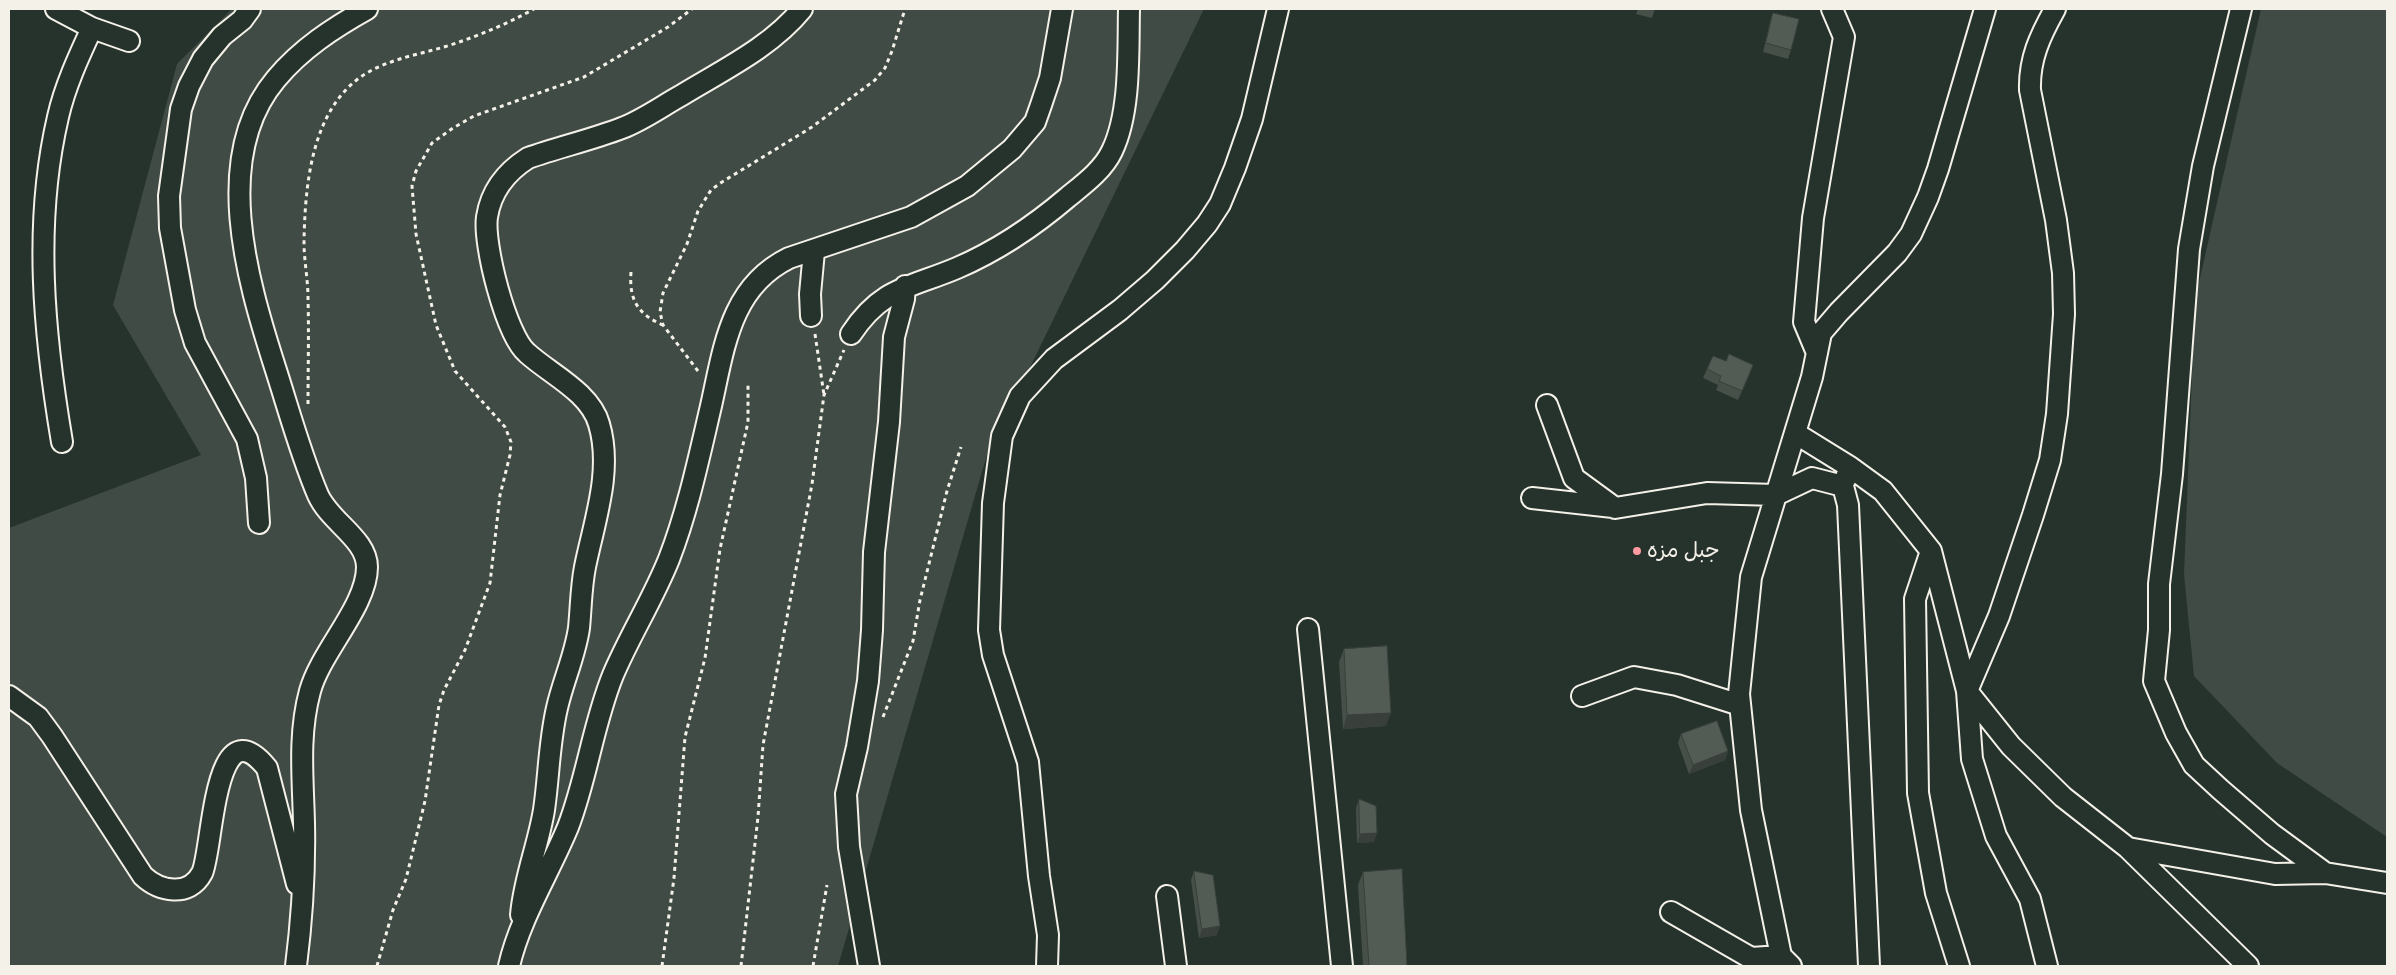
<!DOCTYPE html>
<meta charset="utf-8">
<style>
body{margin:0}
#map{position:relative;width:2396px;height:975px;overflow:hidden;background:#26332d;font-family:Caveat,sans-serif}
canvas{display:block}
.frame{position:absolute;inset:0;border:10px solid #f4f1e8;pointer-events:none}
</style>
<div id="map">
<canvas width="2396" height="975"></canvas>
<div class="frame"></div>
</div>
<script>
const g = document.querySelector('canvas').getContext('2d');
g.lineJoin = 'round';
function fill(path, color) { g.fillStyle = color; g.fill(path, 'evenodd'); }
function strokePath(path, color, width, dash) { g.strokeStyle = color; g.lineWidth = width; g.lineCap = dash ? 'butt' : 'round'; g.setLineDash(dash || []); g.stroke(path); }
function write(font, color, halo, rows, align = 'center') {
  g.font = font + ' Caveat,"Playpen Sans Arabic",sans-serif'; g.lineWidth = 4.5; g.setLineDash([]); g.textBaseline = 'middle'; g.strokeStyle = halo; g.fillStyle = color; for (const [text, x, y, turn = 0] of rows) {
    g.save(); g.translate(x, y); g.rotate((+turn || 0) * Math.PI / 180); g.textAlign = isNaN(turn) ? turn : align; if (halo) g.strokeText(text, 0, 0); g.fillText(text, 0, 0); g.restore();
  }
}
fill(new Path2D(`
 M232,9h972l-218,449 -148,508h-829v-438l192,-73 -88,-150 64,-241z
 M2261,9h126v828l-110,-74 -83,-87 -10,-102 11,-274z`), '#414b45');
const minor = new Path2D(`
 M56,9l36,19 37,13
 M250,9l-8,11 -20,16 -19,23 -14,27 -8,23 -12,87 1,32 15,82 10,33 52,96 9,39 3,45
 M2055,9c-15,27 -26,50 -25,81l26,130 7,53 1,41 -7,100 -7,46 -17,55 -34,101 -32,75 44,55 52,51 65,51 147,26 50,-1
 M2241,9l-38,157 -14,83 -17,225 -13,110v46l-5,51 22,52 18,32 27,25 51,44 53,39 62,10
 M811,316l-1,-22 4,-43
 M851,334c31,-47 59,-46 106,-66 42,-18 77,-42 111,-71 16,-13 35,-27 44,-46 19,-39 16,-100 17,-142
 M1817,353l-13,-31 9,-104 31,-181 -12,-28
 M1547,405l27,73 41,30 92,-15 69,2 36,-17 31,8 5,19 21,461
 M1795,433l55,34 -5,13
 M62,442c-18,-107 -29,-218 -4,-325 7,-31 21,-61 34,-89
 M1850,467l33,24 48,60 36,140 5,68 24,77 34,63 17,67
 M1532,498l81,9
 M1931,551l-16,48 3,194 18,100 23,73
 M1308,629l34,337
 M9,696l29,21 14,19 91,140c16,15 46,22 59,-3 11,-21 11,-172 65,-105l30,116
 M1582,696l52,-19 43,8 63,20
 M2128,848l120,118
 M1167,896l9,70
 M1671,912l80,46 30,-2
 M521,915c3,-36 17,-69 23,-105 5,-34 5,-68 13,-102 6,-27 18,-52 22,-80 2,-20 2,-41 6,-61 9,-45 28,-96 14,-143 -9,-32 -49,-50 -72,-71 -21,-18 -44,-109 -40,-136 4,-26 19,-45 41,-59 31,-11 63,-18 94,-30 21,-8 40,-22 60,-33 41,-25 89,-48 120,-86
 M296,966c6,-47 9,-95 8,-143 -1,-44 -6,-88 6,-132 11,-40 57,-85 57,-124 0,-28 -37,-45 -49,-72 -18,-42 -30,-88 -44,-131 -27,-85 -63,-208 2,-285 25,-30 57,-51 91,-70
 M509,966c11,-48 40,-93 59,-139 19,-49 25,-103 45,-152 17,-40 40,-76 56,-116 19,-49 30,-102 42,-153 13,-58 19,-119 78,-148l122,-41 56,-31 45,-37 23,-27 6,-17 9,-27 12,-69
 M869,966l-20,-119 -3,-53 11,-47 11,-66 4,-51 2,-78 15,-130 5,-85 10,-38 1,-13
 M1047,966l1,-31 -9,-59 -11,-114 -35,-107 -4,-25 4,-127 9,-67 18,-40 34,-37 66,-49 35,-30 30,-30 22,-26 13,-20 15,-36 17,-49 26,-110
 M1791,966l-10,-10 -30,-146 -12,-116 12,-117 61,-200 9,-44 18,-21 58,-59 14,-19 17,-37 10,-28 47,-160`);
strokePath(minor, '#f4f1e8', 24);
strokePath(new Path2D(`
 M631,272c-2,27 6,42 32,53
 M815,334l9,61
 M698,371l-35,-46 -3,-13 3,-19 24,-49 11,-33 13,-21 11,-8 90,-55 63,-47 10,-12 7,-17 13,-42
 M308,404c0,-35 1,-70 0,-106 0,-19 -4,-37 -4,-56 1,-56 7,-131 58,-166 24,-16 54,-21 82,-29 32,-10 61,-22 90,-38
 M883,717l30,-76 7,-41 27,-109 14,-44
 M377,966l16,-56 13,-31 19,-78 14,-96 5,-15 21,-40 25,-67 10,-88 10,-40 1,-13 -6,-15 -50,-56 -19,-46 -20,-91 -4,-48 4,-15 16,-28 21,-15 21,-12 110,-39 84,-50 24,-18
 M662,966l12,-88 11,-141 20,-79 15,-109 28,-127v-40
 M741,966l17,-149 5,-72 49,-261 12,-89 20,-45
 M813,966l14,-81`), '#f4f1e8', 3, [4, 4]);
strokePath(minor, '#26332d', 20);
fill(new Path2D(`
 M1638,9h17l-3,9 -16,-4z
 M1773,13l18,37 -3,9 -25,-7 7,-30z
 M1707,369l43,5 -12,26 -22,-10 2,-5 -15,-7z
 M1344,649l42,77 -43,3 -4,-67z
 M1681,734l47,17 -3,9 -36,14 -11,-31z
 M1359,799l15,43 -17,1 -1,-35z
 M1194,871l23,64 -18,3 -8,-58z
 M1363,872l44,94h-44l-5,-81z`), '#474f49');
fill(new Path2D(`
 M1753,365l-3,9 -12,26 4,-9z
 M1391,713l-5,13 -43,3 4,-14z
 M1728,751l-3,9 -36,14 4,-9z
 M1377,833l-3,9 -17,1 3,-9z
 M1220,926l-3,9 -18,3 3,-9z`), '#39403c');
const building = new Path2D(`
 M1773,13l26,6 -8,31 -25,-7z
 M1729,354l24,11 -11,26 -23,-10 2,-5 -14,-7 6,-13 13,5z
 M1387,646l4,67 -44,2 -3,-66z
 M1717,721l11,30 -35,14 -12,-31z
 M1359,799l17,7 1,27 -17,1z
 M1402,869l5,97h-38l-6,-94z
 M1194,871l19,4 7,51 -18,3z`);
fill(building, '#525c55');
strokePath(building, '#39403c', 1);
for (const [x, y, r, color] of [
 [1637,551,5,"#ff9aa2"]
]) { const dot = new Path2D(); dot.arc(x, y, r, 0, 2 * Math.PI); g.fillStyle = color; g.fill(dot); strokePath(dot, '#26332d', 2); }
write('21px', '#f4f1e8', '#26332d', [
 ["جبل مزه",1647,551]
], 'left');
</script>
